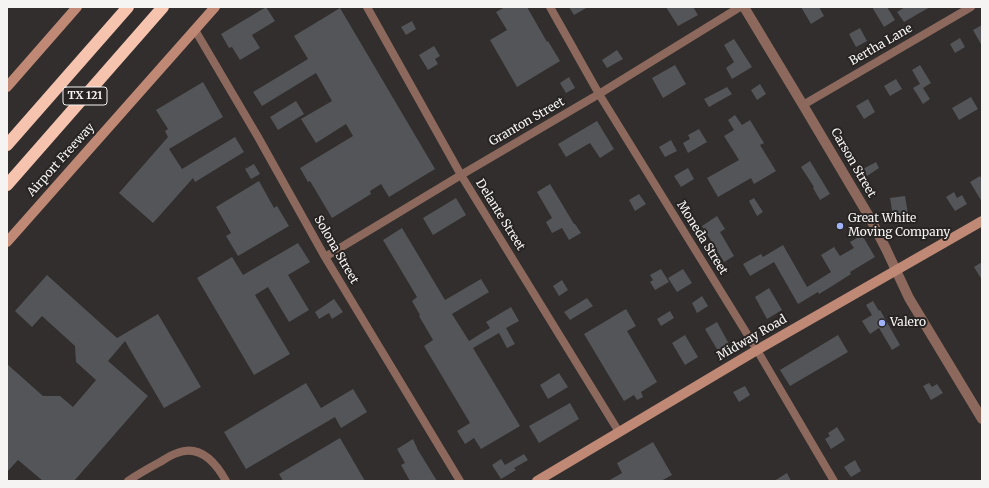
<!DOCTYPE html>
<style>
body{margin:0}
#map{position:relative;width:989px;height:488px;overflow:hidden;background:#312e2d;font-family:Merriweather,serif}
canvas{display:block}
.frame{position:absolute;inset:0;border:8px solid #f6f4f3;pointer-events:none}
</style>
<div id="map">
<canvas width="989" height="488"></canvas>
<div class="frame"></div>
</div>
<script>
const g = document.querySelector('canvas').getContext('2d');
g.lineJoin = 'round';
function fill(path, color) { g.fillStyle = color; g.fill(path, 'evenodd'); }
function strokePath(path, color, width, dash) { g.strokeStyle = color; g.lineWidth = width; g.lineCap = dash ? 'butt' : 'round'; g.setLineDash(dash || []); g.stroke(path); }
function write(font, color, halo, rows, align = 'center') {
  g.font = font + ' Merriweather,serif'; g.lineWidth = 4; g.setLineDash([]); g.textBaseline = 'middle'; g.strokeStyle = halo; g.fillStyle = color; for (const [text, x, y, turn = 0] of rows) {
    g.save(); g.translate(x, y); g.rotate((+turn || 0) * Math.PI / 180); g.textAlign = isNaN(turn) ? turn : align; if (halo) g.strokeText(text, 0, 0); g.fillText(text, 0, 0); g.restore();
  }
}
fill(new Path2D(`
 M266,7l9,14 -23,14 8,13 -20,12 -8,-13 -3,1 -8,-14z
 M505,7h22l20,35 1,-1 12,20 -43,26 -27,-47 17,-10 -11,-18z
 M569,7h19l-14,8z
 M666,7h27l5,8 -20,11z
 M801,7h18l5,9 -13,8z
 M872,7h15l8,13 -11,7z
 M905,7h25l-26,15 -7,-10z
 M340,8l95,161 -46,28 -8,-13 -11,7 1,3 -39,24 -22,-37 -2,1 -8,-14 53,-32 -7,-12 -30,19 -15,-24 31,-18 -16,-28 -54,33 -9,-14 55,-33 -14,-23z
 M412,21l4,8 -10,6 -5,-8z
 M982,25v21l-9,-16z
 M860,28l7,13 -11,6 -7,-13z
 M960,38l5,9 -10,6 -5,-9z
 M734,39l18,28 -20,12 -6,-11 8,-6 -10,-17z
 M434,46l6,10 -5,3 3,5 -10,6 -9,-15z
 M617,50l6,9 -16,9 -5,-8z
 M675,65l11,19 -23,14 -11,-20z
 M920,65l11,18 -8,5 7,11 -7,5 -10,-16 7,-4 -8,-14z
 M569,77l6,11 -9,5 -6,-10z
 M896,79l6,10 -12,7 -6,-10z
 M203,82l20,35 -54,32 13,20 53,-32 9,15 -49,30 -2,-4 -40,45 -34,-30 49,-56 -3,-6 3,-2 -12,-19z
 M760,84l6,10 -9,6 -6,-10z
 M727,87l5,7 -23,13 -5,-8z
 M971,97l7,12 -19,11 -7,-12z
 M868,99l7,13 -11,7 -8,-13z
 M296,101l8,13 -26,16 -8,-13z
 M735,115l7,10 8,-5 14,23 -4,2 16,26 -22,13 -3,-6 -33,19 -11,-19 32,-18 -15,-24 10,-6 -6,-10z
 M597,121l17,28 -14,9 -10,-15 -24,14 -8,-13z
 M699,129l8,13 -19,11 -5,-10 7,-4 -2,-4z
 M671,140l6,11 -12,6 -6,-10z
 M810,161l20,33 -10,6 -7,-12 1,-1 -13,-20z
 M876,162l3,6 -12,8 -4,-7z
 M254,164l6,10 -9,5 -6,-10z
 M688,168l6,11 -13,8 -7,-11z
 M980,176l2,4v22l-12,-20z
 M259,181l15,27 3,-2 12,20 -51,30 -12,-20 5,-3 -15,-26z
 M550,184l24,40h1l6,9 -12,7 -7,-12 -10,5 -6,-11 6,-4 -15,-26z
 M954,192l3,6 5,-3 5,9 -12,7 -9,-14z
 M639,194l7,10 -11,7 -6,-11z
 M905,196l3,18 -15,3 -3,-19z
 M456,198l10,17 -33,20 -10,-17z
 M754,198l9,14 -6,4 -8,-15z
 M717,216l8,13 -5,3 14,24 -10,6 -22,-36z
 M402,228l43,72 36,-21 8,13 -37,22 17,27 21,-13 -4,-6 25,-15 8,14 -13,7 9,16 -8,4 -8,-15 -26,15 47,78 -39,23 -7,-11 -9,6 -8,-13 13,-8 -46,-77 9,-6 -14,-24 1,-1 -8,-14 5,-4 -34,-57z
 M862,235l13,22 -25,15 1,2 -22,14 -10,6 -1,-2 -20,12 -24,-42 -24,14 -7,-12 18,-10 2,3 20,-12 24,42 24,-15 -10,-17 13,-8 6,9 14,-8 -4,-6z
 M298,243l12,19 -22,13 21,35 -20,12 -21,-35 -13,8 35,59 -36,21 -57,-97 35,-21 11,18z
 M982,262v18l-8,-13z
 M661,269l8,13 -14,8 -5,-8 3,-2 -3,-5z
 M683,269l9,14 -15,9 -9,-14z
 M47,275l70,63 41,-24 43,73 -37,21 -39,-67 -17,20 40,35 -74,85h-31l-25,-21 -11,12v-108l36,32h17l13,11 23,-27 -20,-18 -1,-16 -33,-30 -10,11 -17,-16z
 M562,280l6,10 -9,6 -6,-10z
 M769,288l13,22 -15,9 -12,-22z
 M702,296l6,10 -11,7 -5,-10z
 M587,298l6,8 -23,14 -6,-8z
 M334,299l9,13 -11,7 -3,-6 -10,6 -4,-7z
 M873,301l6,10 1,-1 20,35 -8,5 -13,-22 -9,6 -8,-13 10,-6 -6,-10z
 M626,309l10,17 -9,5 30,51 -16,10 2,5 -6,3 -3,-5 -10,6 -40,-67z
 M670,311l4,7 -13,8 -4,-7z
 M717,322l12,22 -11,7 -13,-22z
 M685,335l13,22 -13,8 -13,-22z
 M838,335l10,17 -58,34 -10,-16z
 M559,373l9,14 -20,12 -8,-14z
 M306,383l15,25 32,-19 14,23 -26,16 -6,-11 -89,52 -22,-37z
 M929,383l3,4 5,-3 6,9 -12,7 -8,-14z
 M745,386l5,9 -11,7 -6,-10z
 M570,403l9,16 -40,24 -10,-17z
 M837,427l8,13 -14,9 -6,-10 5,-3 -2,-3z
 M340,438l25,43h-82l-4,-7z
 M413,439l5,11 19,31h-27l-9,-16 4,-2 -8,-14z
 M653,442l19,33 -11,6h-53l14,-8 -5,-10z
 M524,454l4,6 -14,8 2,2 -15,9 -9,-14 9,-6 4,6z
 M855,460l6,11 -10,6 -7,-10z
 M787,473l4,8h-17z`), '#545558');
strokePath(new Path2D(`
 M367,7l94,168 158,257
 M550,7l49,87 158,256 77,131
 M195,30l63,107 67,120 135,224
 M803,105l168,-98
 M325,257l136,-82 138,-81 141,-87
 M128,481c10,-7 21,-13 32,-19 5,-3 11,-7 17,-9 23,-9 39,10 49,28`), '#8c695c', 8);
strokePath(new Path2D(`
 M744,7l59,98 67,113 16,31 23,49 73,121`), '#8c695c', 10);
strokePath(new Path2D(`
 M7,87l70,-80
 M7,242l208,-235
 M537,481l220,-131 225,-129`), '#c08975', 10);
strokePath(new Path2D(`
 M7,145l121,-138
 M7,185l156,-178`), '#f6c3af', 12);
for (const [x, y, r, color] of [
 [840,226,4,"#a1b3fd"],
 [882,323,4,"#a1b3fd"]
]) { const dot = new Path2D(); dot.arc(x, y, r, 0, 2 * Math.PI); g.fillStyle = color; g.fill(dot); strokePath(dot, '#272423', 1.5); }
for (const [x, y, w] of [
 [85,96,44]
]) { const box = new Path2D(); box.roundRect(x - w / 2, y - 9, w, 18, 3); g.fillStyle = '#272423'; g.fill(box); strokePath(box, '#f6f4f3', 1); }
write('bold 11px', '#f6f4f3', null, [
 ["TX 121",85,96]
]);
write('12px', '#f6f4f3', '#272423', [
 ["Bertha Lane",881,45,-30],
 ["Granton Street",527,122,-30],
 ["Airport Freeway",61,160,-48],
 ["Carson Street",853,163,60],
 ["Delante Street",500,215,58],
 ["Moneda Street",702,238,58],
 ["Solona Street",336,250,60],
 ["Midway Road",752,338,-30]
]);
write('12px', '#f6f4f3', '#272423', [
 ["Great White",848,219],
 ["Moving Company",848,233],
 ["Valero",890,323]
], 'left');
</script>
